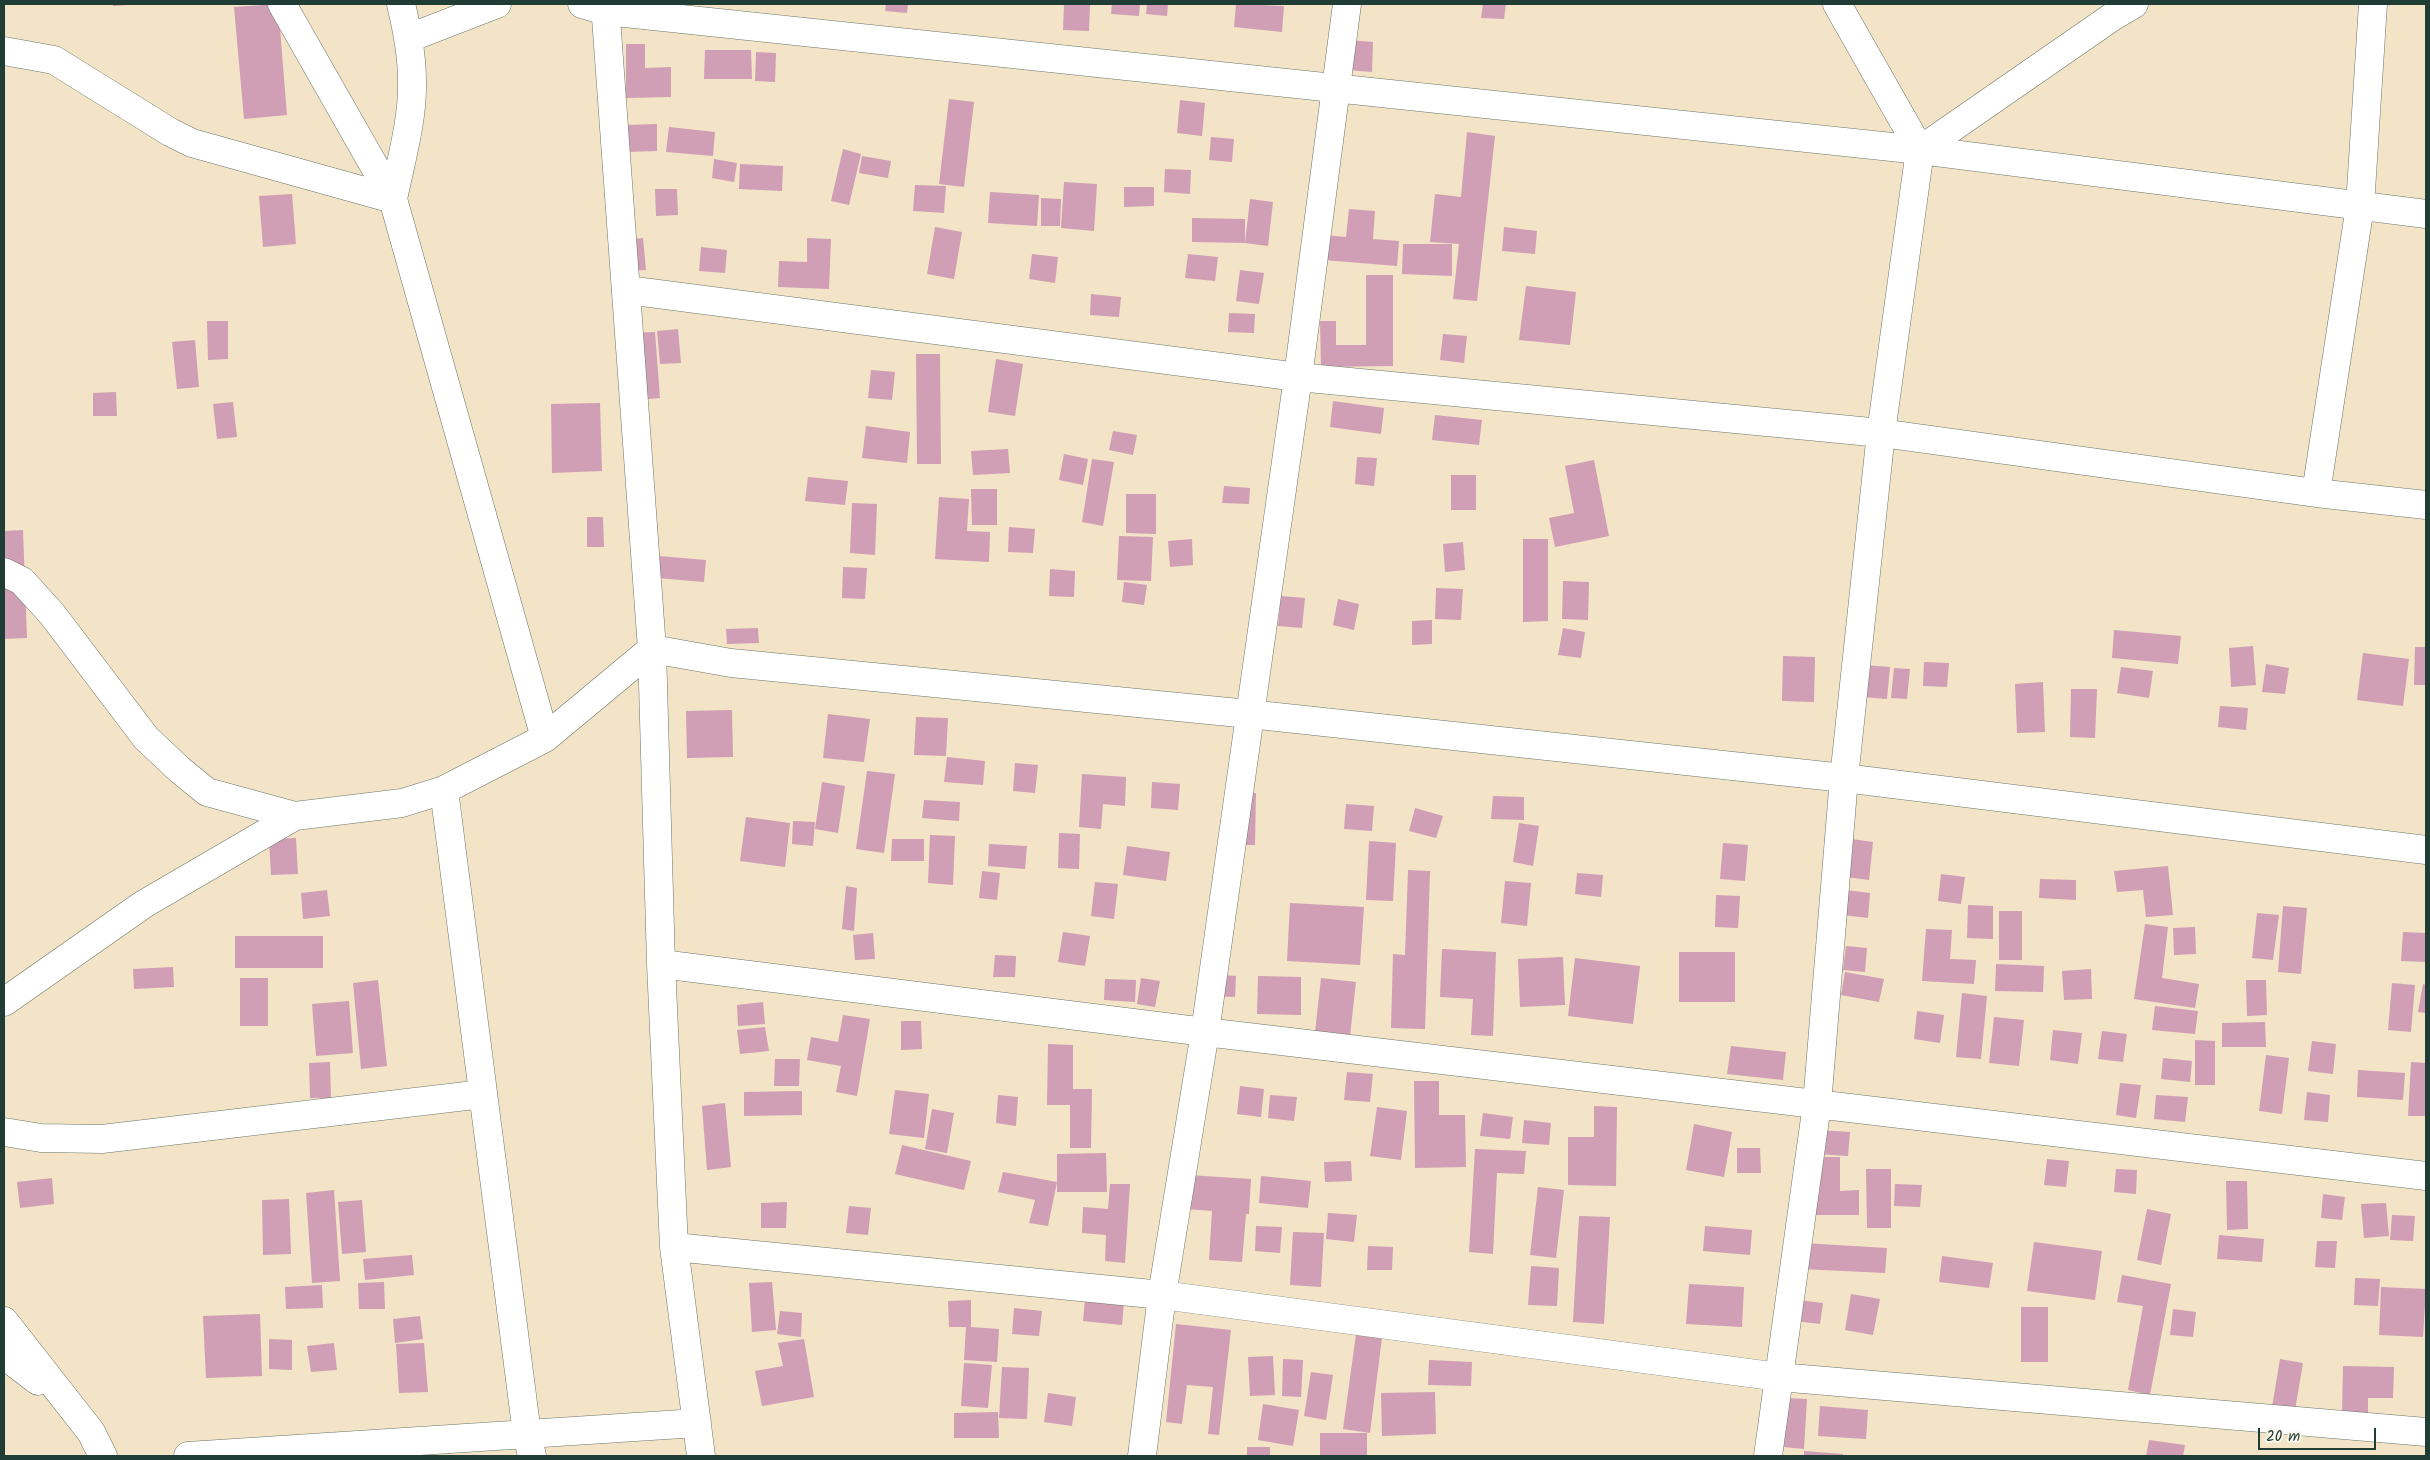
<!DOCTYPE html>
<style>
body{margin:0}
#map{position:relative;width:2430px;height:1460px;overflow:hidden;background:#f3e3c7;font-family:Kalam,sans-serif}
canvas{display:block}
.frame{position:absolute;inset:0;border:5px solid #1f3d34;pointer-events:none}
.scale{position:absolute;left:2258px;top:1428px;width:118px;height:22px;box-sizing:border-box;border:2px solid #1f3d34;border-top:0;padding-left:6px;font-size:15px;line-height:18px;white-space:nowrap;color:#1f3d34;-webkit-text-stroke:4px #fbf7ec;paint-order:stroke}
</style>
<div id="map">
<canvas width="2430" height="1460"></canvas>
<div class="frame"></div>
<div class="scale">20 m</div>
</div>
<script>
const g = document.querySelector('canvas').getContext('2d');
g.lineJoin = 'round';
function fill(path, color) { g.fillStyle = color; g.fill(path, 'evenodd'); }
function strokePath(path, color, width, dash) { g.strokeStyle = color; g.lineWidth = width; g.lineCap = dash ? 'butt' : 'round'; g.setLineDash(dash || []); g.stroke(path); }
fill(new Path2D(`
 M113,4h16v1l-16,1z
 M278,4l9,111 -43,4 -10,-112z
 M886,4h22l-1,9 -22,-2z
 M1064,4h26l-1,27 -26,-1z
 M1112,4h28l-1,12 -28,-2z
 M1147,4h21l-1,12 -21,-2z
 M1236,4l48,2 -2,26 -48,-5z
 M1483,4h23l-2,15 -23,-1z
 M1349,40l24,2 -1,30 -26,-2z
 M626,44h19v24l26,-1v30l-45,1z
 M705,50h46l1,29h-48z
 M756,52l20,1 -1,29 -20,-1z
 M949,99l25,3 -10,85 -25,-3z
 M1180,100l25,3 -3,33 -25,-3z
 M657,124v27l-31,1 -1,-27z
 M669,127l46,5 -2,24 -47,-4z
 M1467,132l28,4 -18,165 -24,-2 6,-55 -29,-2 5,-48 26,3z
 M1211,137l23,2 -2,23 -23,-2z
 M843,149l18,5 -12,51 -18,-4z
 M862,156l29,5 -3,17 -29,-5z
 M714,159l23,4 -3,19 -22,-4z
 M740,164l43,2 -1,25 -43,-2z
 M1165,169l26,1 -1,24 -26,-2z
 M1064,182l33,2 -3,47 -33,-3z
 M915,185l31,1 -2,27 -31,-2z
 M1124,187h30v19l-30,1z
 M655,189h22l1,26 -22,1z
 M990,192l49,3 -2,31 -49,-3z
 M292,194l4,50 -33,3 -4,-51z
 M1041,198l20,1 -1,27h-19z
 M1250,199l23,3 -5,44 -23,-3z
 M1349,209l26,2 -2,28 26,2 -2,25 -86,-7 2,-25 33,3z
 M1192,218l53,1v24l-53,-1z
 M935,227l27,5 -8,47 -27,-5z
 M1504,227l33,4 -2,23 -33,-3z
 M643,238l3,32 -19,1 -2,-31z
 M807,238l24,1 -2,50 -51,-2 1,-26 28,1z
 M1403,244h49v32l-50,-2z
 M701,247l26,3 -2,23 -26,-2z
 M1032,254l26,3 -3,26 -26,-4z
 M1188,254l30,3 -3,24 -30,-3z
 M1240,270l24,3 -5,31 -23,-3z
 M1366,275h27v91l-72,1 -1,-46h16v24h30z
 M1526,286l50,6 -6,53 -51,-5z
 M1091,294l30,3 -2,20 -29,-2z
 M1229,313l26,1 -1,19 -26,-1z
 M207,321h21v38l-20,1z
 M678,329l3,34 -21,1 -3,-33z
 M655,332l5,66 -23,2 -6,-67z
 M1443,334l24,2 -3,27 -24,-3z
 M195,340l4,47 -22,2 -5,-47z
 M916,354h24l1,110h-24z
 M996,359l27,5 -8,52 -27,-4z
 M871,370l24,2 -3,28 -24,-2z
 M116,392l1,24h-24v-23z
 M1333,401l51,7 -3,26 -51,-7z
 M233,402l4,35 -20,2 -4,-35z
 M600,403l2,68 -50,2 -1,-69z
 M1435,415l47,5 -3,25 -47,-5z
 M866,426l44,6 -3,31 -45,-5z
 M1113,431l24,4 -4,20 -24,-5z
 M1008,449l2,24 -37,2 -2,-24z
 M1064,454l24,5 -5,26 -24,-5z
 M1357,457l20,1 -3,28 -19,-2z
 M1092,459l22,3 -11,64 -21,-4z
 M1594,460l15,76 -54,11 -6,-29 25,-5 -9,-47z
 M1451,475h25v35h-25z
 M808,477l40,4 -3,24 -40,-4z
 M1224,486l26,2 -1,16 -27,-1z
 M971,489h26v36h-25z
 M1126,494h30v40l-30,-1z
 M939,497l30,2 -2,32 23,1 -1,30 -54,-3z
 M852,503l25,1 -2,51 -25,-2z
 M587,517h16l1,30h-17z
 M1009,527l26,2 -2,24 -25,-1z
 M23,530l4,108 -23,1v-108z
 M1119,536l34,1 -2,44 -34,-1z
 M1192,539l1,26 -23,2 -2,-26z
 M1523,539h25v82l-25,1z
 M1463,542l2,28 -20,2 -2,-28z
 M659,556l47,4 -2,22 -47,-4z
 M843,567l24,1 -2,31 -23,-1z
 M1050,569l25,2 -1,26 -25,-1z
 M1563,581l26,1 -1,38 -26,-1z
 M1124,582l23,3 -3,20 -22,-3z
 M1436,588l27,1 -2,31 -26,-1z
 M1281,596l24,2 -3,30 -24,-2z
 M1338,599l21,5 -5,26 -21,-5z
 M1432,620v24l-20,1v-24z
 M758,628l1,15 -32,1 -1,-15z
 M1563,628l22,4 -4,26 -23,-3z
 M2114,630l67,6 -3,28 -66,-6z
 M2253,646l3,39 -25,2 -2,-39z
 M2415,647h11v38h-12z
 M2363,653l46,6 -6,47 -46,-6z
 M1783,656l32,1 -1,45 -32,-1z
 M1924,662l25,1 -2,24 -24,-1z
 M2266,664l23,4 -4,26 -23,-2z
 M1864,665l26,2 -3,32 -25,-2z
 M2121,667l32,4 -4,27 -32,-5z
 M1894,668l16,1 -3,30 -16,-1z
 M2043,682l2,50 -28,1 -2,-49z
 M2071,689h26l-2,49 -25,-1z
 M2220,706l28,2 -2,22 -28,-3z
 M732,710l1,47 -46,1 -1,-47z
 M828,714l42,5 -6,43 -41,-4z
 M916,717l32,1 -2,38 -32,-1z
 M947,757l38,4 -2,24 -39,-3z
 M1015,763l23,2 -3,28 -22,-2z
 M867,771l28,3 -11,79 -28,-4z
 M1082,774l44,3 -1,29 -22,-2 -2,25 -22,-2z
 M822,782l23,4 -7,47 -23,-4z
 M1152,782l28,2 -2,26 -27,-2z
 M1231,793h25l-1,52h-25z
 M1493,796l31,1v23l-33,-1z
 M924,800l36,2 -1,19 -37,-3z
 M1346,804l28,2 -2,25 -28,-2z
 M1415,808l28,8 -7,22 -27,-7z
 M746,817l44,6 -5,44 -45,-6z
 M793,821l22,1 -2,24 -21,-2z
 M1519,823l20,3 -6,40 -20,-4z
 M1059,833l21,1 -1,35 -21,-1z
 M930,835l25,1 -2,49 -25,-2z
 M296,838l2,36 -27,1 -2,-36z
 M1844,838l29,4 -4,38 -30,-4z
 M892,839h32v22h-33z
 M1369,841l27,2 -3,58 -27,-1z
 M1723,843l25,2 -3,36 -25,-2z
 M989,844l38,2 -2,23 -37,-3z
 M1127,846l43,6 -4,29 -43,-6z
 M2168,866l5,49 -27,2 -3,-27 -26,2 -3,-21z
 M1408,870l22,1 -5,158 -34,-1 2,-74 12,1z
 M982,871l18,2 -3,27 -18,-2z
 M1577,873l26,2 -2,22 -26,-3z
 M1941,874l24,3 -4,27 -23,-3z
 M2040,879l36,1v20l-37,-2z
 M1505,881l26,2 -4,43 -26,-3z
 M1095,882l23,2 -4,35 -23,-3z
 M846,886l11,2 -3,43 -12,-2z
 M327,890l3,26 -27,3 -2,-26z
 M1846,890l24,3 -2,25 -25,-3z
 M1716,895l24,1 -2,32 -23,-1z
 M1290,903l74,4 -4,58 -73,-4z
 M1968,905l25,1v33l-26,-1z
 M2283,906l24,2 -6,66 -23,-2z
 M1999,911h23v49h-23z
 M2257,913l22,2 -6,45 -21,-2z
 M2145,924l23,3 -6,51 37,6 -4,24 -61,-9z
 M2195,927l1,27 -22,1 -1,-27z
 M1926,929l26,1 -2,29 26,1 -2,24 -52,-3z
 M1063,932l27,4 -5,30 -27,-4z
 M2403,932l23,1v29l-25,-1z
 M873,933l2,26 -20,1 -2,-25z
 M235,936h88v32h-88z
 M1846,946l21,2 -2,24 -22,-2z
 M1442,949l54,3 -3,84 -22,-1 2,-36 -33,-2z
 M1679,952h56v50h-56z
 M995,955l21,1 -1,21h-22z
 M1563,957l2,48 -45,2 -2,-48z
 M1575,958l65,8 -7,58 -65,-8z
 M1996,964l48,2 -1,26 -48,-1z
 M173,967l1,20 -40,2 -1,-20z
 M2091,969l1,30 -28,1 -2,-29z
 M1845,972l39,7 -5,23 -38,-7z
 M1210,974l26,2 -1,21 -25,-1z
 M1258,976l43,1v38l-44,-1z
 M240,978h28v48h-28z
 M1141,978l19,3 -5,26 -18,-3z
 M1321,978l35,4 -6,54 -35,-4z
 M1105,979l31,1 -1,22 -31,-2z
 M378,980l9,86 -26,3 -8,-86z
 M2246,980h20l1,35 -20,1z
 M2392,983l23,2 -4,47 -23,-2z
 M2423,984l3,1v28l-8,-1z
 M1962,993l25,3 -6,63 -25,-2z
 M349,1001l4,52 -37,3 -4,-52z
 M763,1002l2,22 -27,2 -1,-21z
 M2155,1006l43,5 -3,23 -43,-4z
 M1917,1011l27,4 -4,28 -26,-4z
 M843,1015l27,4 -13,77 -21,-4 5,-26 -34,-6 4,-23 27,5z
 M1994,1017l30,3 -5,46 -30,-3z
 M901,1021h20l1,28 -21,1z
 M2265,1022l1,25h-44v-24z
 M765,1027l4,24 -29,3 -3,-24z
 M2053,1030l29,3 -4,31 -28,-4z
 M2102,1031l25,3 -4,28 -25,-3z
 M2195,1040l20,1v44h-20z
 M2312,1041l24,3 -3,30 -25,-3z
 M1048,1044l25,1v44h19l-1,59h-21v-43h-23z
 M1731,1046l55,6 -3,28 -56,-6z
 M2266,1055l23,3 -7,56 -23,-3z
 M2163,1058l29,3 -2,21 -29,-3z
 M775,1059h25l-1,27h-25z
 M330,1062l1,36h-21l-1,-35z
 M2411,1062l15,1v53h-18z
 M2358,1070l47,3 -2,27 -46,-3z
 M1347,1072l26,2 -3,28 -26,-2z
 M1414,1081h25v34h26l1,52 -51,1z
 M2120,1083l21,2 -5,33 -20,-3z
 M1240,1086l24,3 -3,28 -24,-3z
 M895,1090l34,4 -5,44 -35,-4z
 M802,1091v24l-58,1v-24z
 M2307,1092l23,3 -2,27 -24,-2z
 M998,1095l20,2 -2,29 -20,-3z
 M1270,1095l27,2 -3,24 -26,-3z
 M2156,1095l32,2 -3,25 -31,-3z
 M725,1103l6,64 -24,3 -5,-64z
 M1594,1106l23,1 -1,79 -48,-1v-48h26z
 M1377,1107l30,4 -6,49 -31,-4z
 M932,1109l22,4 -7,40 -22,-4z
 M1483,1113l30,4 -3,22 -30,-3z
 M1524,1120l27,3 -2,22 -27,-2z
 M1694,1124l38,8 -8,45 -38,-7z
 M1818,1130l32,2 -2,24 -32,-2z
 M902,1145l69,16 -7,29 -69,-16z
 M1737,1148h23l1,25h-24z
 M1475,1149l51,2 -2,23 -27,-1 -4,81 -24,-2z
 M1106,1153l1,39h-50v-38z
 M1813,1157h27v34l19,-1v25h-46z
 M2047,1159l22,2 -3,26 -22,-2z
 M1351,1161l1,20 -27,1 -1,-20z
 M1866,1169h25v59h-24z
 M2116,1169l21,1 -1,24 -22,-2z
 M1003,1172l54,10 -9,44 -19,-3 6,-23 -37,-8z
 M1188,1175l63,4 -2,35h-3l-4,48 -33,-2 3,-49 -26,-2z
 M1261,1176l50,5 -3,27 -49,-5z
 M52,1178l2,26 -34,4 -3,-26z
 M2226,1181h21l1,48 -21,1z
 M1110,1184h20l-5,79 -20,-2 1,-26 -24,-2 1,-26 25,2z
 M1895,1184l27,1 -2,22 -26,-1z
 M1538,1187l26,3 -8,68 -26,-3z
 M334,1190l6,91 -28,2 -6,-90z
 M2323,1194l22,3 -3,23 -21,-2z
 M289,1199l2,55 -28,1 -1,-55z
 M362,1200l4,52 -24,2 -4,-52z
 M787,1202l-1,26h-25v-25z
 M2386,1203l3,33 -25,2 -3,-34z
 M849,1206l22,2 -3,27 -22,-2z
 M2147,1209l24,5 -10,51 -24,-5z
 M1328,1213l29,2 -3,27 -28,-3z
 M2392,1215l23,1 -2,25 -23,-1z
 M1579,1216l31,1 -6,107 -31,-2z
 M1256,1226l26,1 -2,26 -25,-2z
 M1705,1226l47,4 -2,25 -47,-4z
 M1293,1232l31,1 -3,54 -31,-2z
 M2219,1235l45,4 -2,23 -45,-3z
 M2317,1241h20l-2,27 -20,-1z
 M2034,1242l68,9 -7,49 -68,-9z
 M1803,1243l84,5 -2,25 -84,-4z
 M1368,1246l25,1 -1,23h-25z
 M412,1255l2,20 -49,5 -2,-21z
 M1942,1256l51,7 -4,25 -50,-6z
 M1531,1266l28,2 -2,38 -29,-1z
 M2122,1275l49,9 -21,111 -22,-5 15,-84 -26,-4z
 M2355,1278l25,1 -2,27 -24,-1z
 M384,1282l1,27h-26l-1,-26z
 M772,1282l4,48 -24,2 -3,-49z
 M1689,1284l55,3 -2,40 -56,-3z
 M322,1285l1,23 -37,1 -1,-22z
 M2381,1287l45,2 -3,48 -44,-2z
 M1851,1294l29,5 -7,36 -28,-5z
 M1085,1299l39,3 -2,23 -39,-4z
 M971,1300v27l28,2 -2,33 -33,-2 2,-33h-17l-1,-26z
 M1798,1300l25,3 -3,21 -25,-3z
 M2021,1307h27v55h-27z
 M1014,1308l28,3 -3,25 -27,-2z
 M2173,1309l23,3 -3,25 -23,-2z
 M780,1311l22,2 -1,24 -24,-3z
 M260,1314l2,62 -56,2 -3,-62z
 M420,1316l3,23 -28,4 -2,-24z
 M1176,1324l55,6 -12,105 -11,-1 5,-47 -26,-2 -5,39 -16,-2z
 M1356,1334l26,4 -12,95 -27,-4z
 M269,1339l23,1v30l-23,-1z
 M804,1339l10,58 -52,9 -7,-35 28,-5 -5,-23z
 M334,1343l3,27 -26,2 -4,-26z
 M424,1343l4,49 -29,1 -3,-49z
 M1273,1356l2,39 -25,1 -2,-39z
 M1283,1359l20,1 -2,37 -19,-1z
 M2280,1359l23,4 -8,47 -23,-3z
 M1429,1360l43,2 -1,24 -43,-1z
 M964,1363l28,2 -4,43 -27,-2z
 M2343,1366l51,1 -1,31h-25v17l-26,-1z
 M1002,1367l27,1 -2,51 -28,-1z
 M1311,1372l22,3 -7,45 -22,-4z
 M1435,1392l1,42 -54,2 -1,-43z
 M1048,1393l28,4 -4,29 -28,-4z
 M1787,1398l20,1 -3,50 -20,-2z
 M1263,1404l36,6 -6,36 -35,-6z
 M1820,1406l48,4 -2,29 -48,-3z
 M998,1412l1,26h-45v-25z
 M1320,1433h47v23h-47z
 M2149,1440l36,5 -2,11h-37z
 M1247,1447h23v9h-23z
 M1804,1451l39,3v2h-39z`), '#d09eb5');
const street = new Path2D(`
 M282,4l111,195 152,539
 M582,4l24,7 1314,139 506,64
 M605,4l47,645 9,315 13,283 27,209
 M409,38l88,-34
 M4,51l50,9 116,72 22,11 201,56c8,-39 20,-79 19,-118 0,-26 -5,-52 -11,-77
 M1920,150l192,-133 22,-13
 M627,290l671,87 583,56 435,60 110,12
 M2316,493l44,-287 13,-202
 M4,572l18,9 30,33 94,124 34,32 27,22 88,24 107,-13 42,-13 101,-52 107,-89
 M444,790l83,644 5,22
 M661,964l544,68 1221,144
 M4,1002l140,-98 151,-88
 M4,1132l37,6 61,1 381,-45
 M674,1247l488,48 617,82 647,55
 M4,1321l87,111 12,24
 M4,1355l34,26
 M188,1456l509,-33
 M1142,1456l20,-161 43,-263 93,-655 49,-373
 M1768,1456l49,-352 27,-326 37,-345 39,-283 -83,-146`);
const secondary = new Path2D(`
 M652,649l79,14 518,51 595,64 582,72`);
strokePath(street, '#697767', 29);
strokePath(secondary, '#697767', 29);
strokePath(street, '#fff', 28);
strokePath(secondary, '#fff', 28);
</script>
